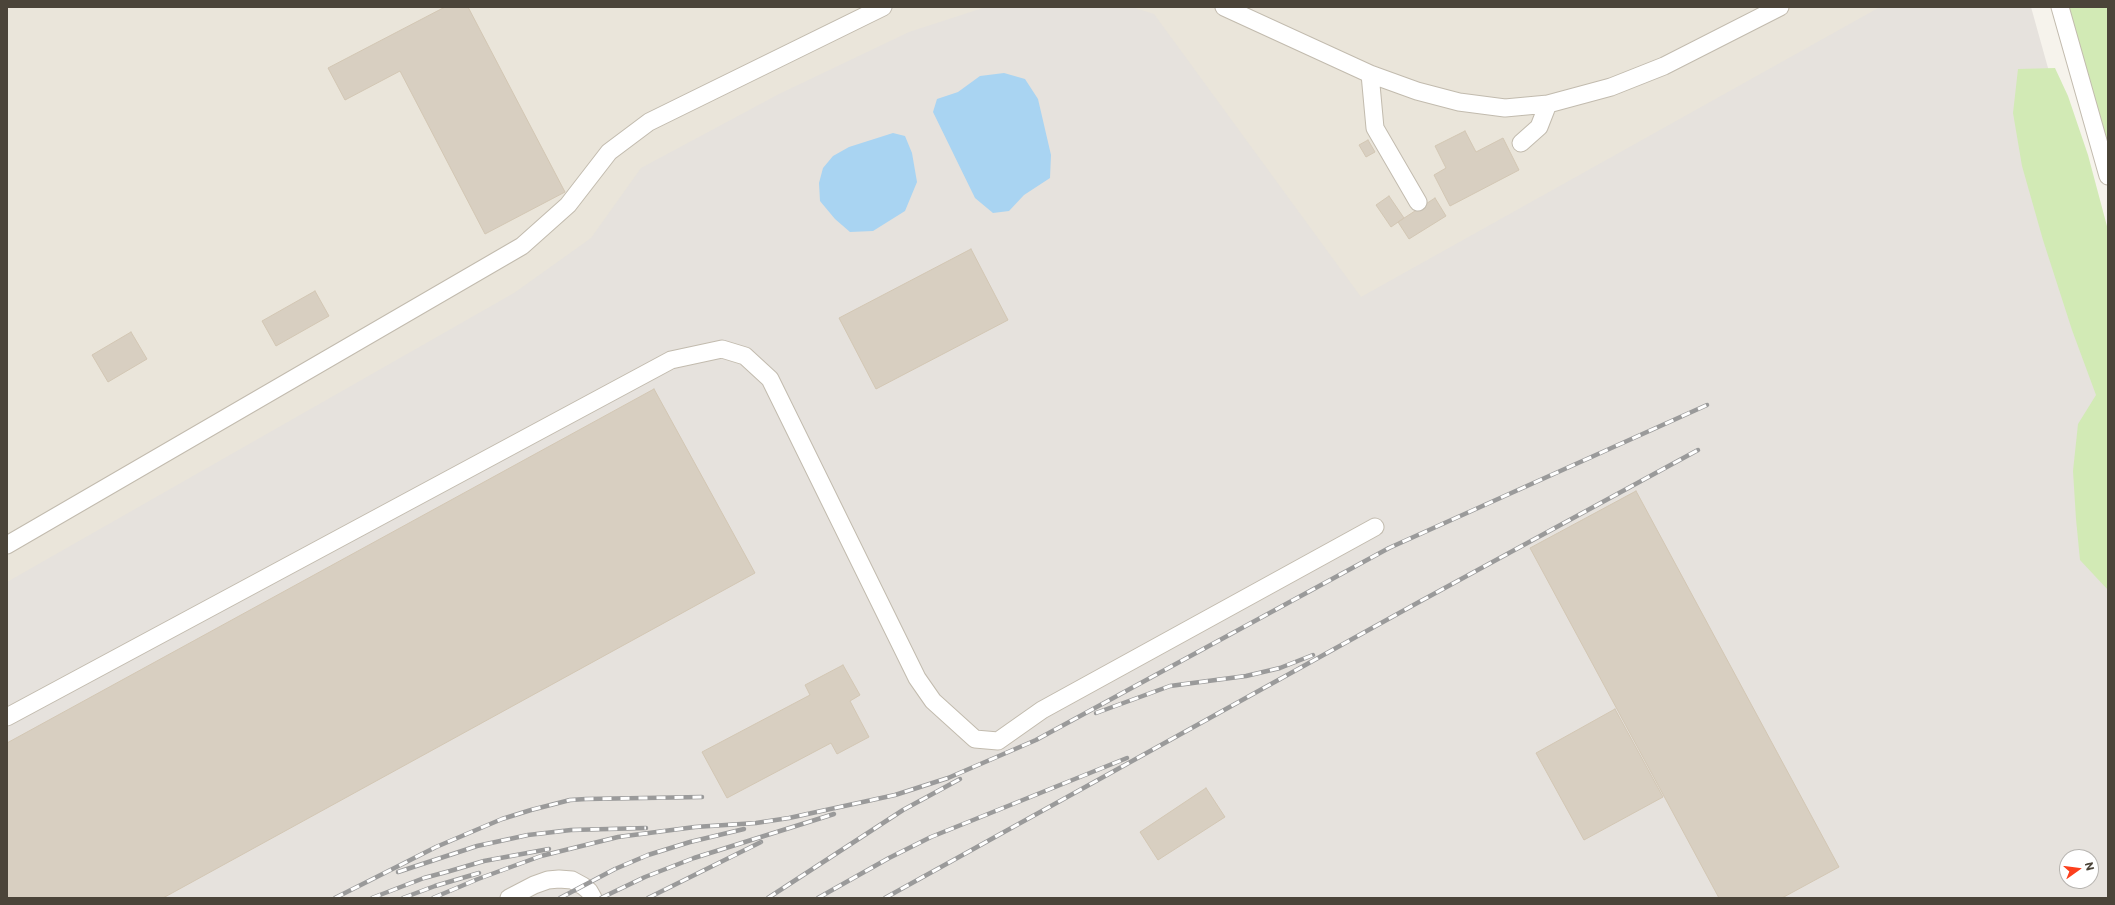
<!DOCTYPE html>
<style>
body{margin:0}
#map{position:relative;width:2115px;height:905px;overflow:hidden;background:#f6f3ec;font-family:Commissioner,sans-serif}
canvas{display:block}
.frame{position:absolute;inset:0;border:8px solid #4b4439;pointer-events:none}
.north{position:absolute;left:2059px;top:849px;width:40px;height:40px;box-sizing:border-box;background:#fff;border:1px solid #b7b4b0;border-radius:50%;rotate:76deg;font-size:11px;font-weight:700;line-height:16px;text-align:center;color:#4b4439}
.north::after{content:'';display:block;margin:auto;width:14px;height:18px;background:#fc3f1d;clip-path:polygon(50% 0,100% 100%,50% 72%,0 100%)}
</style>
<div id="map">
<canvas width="2115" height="905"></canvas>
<div class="frame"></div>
<div class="north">N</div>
</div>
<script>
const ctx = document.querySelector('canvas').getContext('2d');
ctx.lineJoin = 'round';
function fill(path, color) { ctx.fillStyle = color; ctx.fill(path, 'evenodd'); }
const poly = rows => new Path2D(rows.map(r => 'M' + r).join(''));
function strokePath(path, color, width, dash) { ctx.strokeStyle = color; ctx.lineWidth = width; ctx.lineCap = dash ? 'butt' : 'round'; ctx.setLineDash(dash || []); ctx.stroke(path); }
fill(poly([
 [7,7,2027,7,2108,898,7,898],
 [2067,857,2091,857,2091,881,2067,881]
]), '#eae5da');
fill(poly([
 [986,7,1132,7,1154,14,1361,297,1880,7,2031,7,2108,283,2108,898,7,898,7,582,514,293,591,238,641,168,779,94,909,32],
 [2067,857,2091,857,2091,881,2067,881]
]), '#e6e2dd');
fill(poly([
 [2060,7,2108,7,2108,176],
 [2055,68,2068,96,2088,155,2108,230,2108,590,2080,560,2076,519,2073,471,2078,424,2096,395,2072,330,2043,240,2022,166,2013,113,2018,69]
]), '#d2eab5');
fill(poly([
 [1004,73,1025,79,1038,99,1051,155,1050,178,1024,195,1009,211,993,213,975,198,933,112,937,99,958,92,980,76],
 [893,133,905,136,912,153,917,182,905,211,873,231,850,232,835,219,820,201,819,183,823,168,833,156,849,147]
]), '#a9d4f2');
const building = poly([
 [445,7,468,7,565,192,485,234,400,71,345,100,328,68,445,7],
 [1465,131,1476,152,1503,138,1519,170,1450,206,1434,175,1446,168,1435,146,1465,131],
 [1368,140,1375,152,1366,157,1359,145,1368,140],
 [1389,196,1404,218,1391,227,1376,205,1389,196],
 [1435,198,1446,216,1409,239,1398,222,1435,198],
 [971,249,1008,320,876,389,839,318,971,249],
 [315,291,329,316,276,346,262,321,315,291],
 [131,332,147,359,108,382,92,355,131,332],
 [654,389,755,573,163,898,7,898,7,743,654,389],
 [1636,491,1839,867,1782,898,1719,898,1530,548,1636,491],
 [843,665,860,695,850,701,869,737,837,754,831,743,727,798,702,752,810,695,805,685,843,665],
 [1615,709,1663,797,1584,840,1536,753,1615,709],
 [1206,788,1225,817,1158,860,1140,832,1206,788]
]);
fill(building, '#d8cfc1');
strokePath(building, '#d3c7b4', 1);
const minor = poly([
 [1224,7,1370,74,1417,91,1459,102,1505,108,1548,104,1611,87,1664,66,1780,7],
 [2060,7,2108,176],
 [1370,74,1375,128,1418,202],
 [1521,143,1539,127,1548,104],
 [7,545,522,246,568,205,609,152,649,122,883,7],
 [7,717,671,360,722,349,745,356,770,379,917,678,933,701,975,739,998,741,1042,710,1375,527],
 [509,898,534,885,548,880,559,879,572,880,583,886,589,891,593,898]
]);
strokePath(minor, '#c2bbae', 19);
strokePath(minor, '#fff', 17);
const rail = poly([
 [1096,713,1170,686,1246,676,1280,668,1313,655],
 [398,872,477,846,528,835,571,830,646,828],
 [335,898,436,847,502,819,531,810,570,800,586,799,702,797],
 [372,898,424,878,450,871,484,861,549,849],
 [403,898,435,886,479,873],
 [433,898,478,879,541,856,618,837,695,827,756,823,789,818,895,795,948,778,1036,740,1389,548,1707,405],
 [560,898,615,869,648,855,690,842,744,829],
 [601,898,645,877,694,858,834,814],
 [648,898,761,842],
 [768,898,903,810,960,779],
 [818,898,889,858,931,837,1127,758],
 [885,898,1419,602,1698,450]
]);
strokePath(rail, '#9a9a9a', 4.5);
strokePath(rail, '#fff', 3, [9]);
</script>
